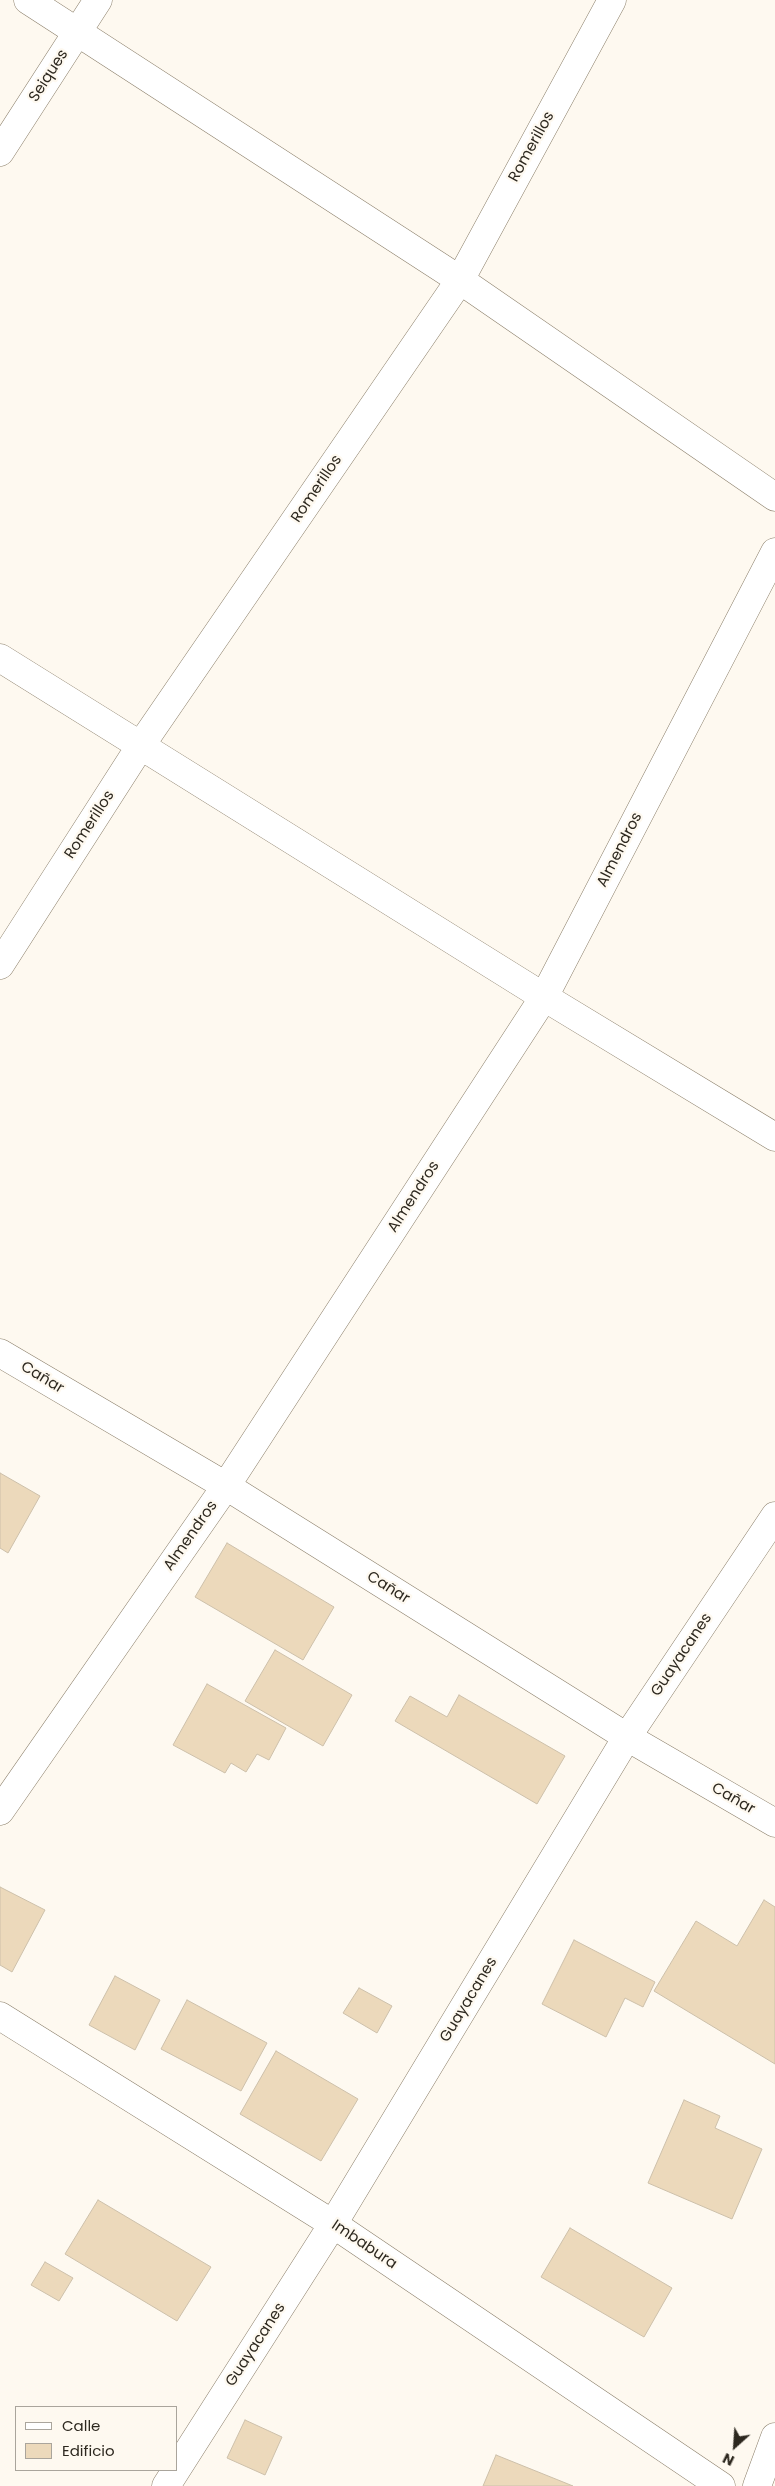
<!DOCTYPE html>
<meta charset="utf-8">
<style>
body{margin:0}
#map{position:relative;width:775px;height:2486px;overflow:hidden;background:#fef9f0;font-family:Poppins,sans-serif}
canvas{display:block}
.legend{position:absolute;left:15px;top:2406px;width:162px;height:65px;box-sizing:border-box;background:#fef9f0;border:1px solid #aaa59c;margin:0;padding:6px 9px;list-style:none;font-size:15px;color:#2d281f}
.legend li{display:flex;align-items:center;gap:10px;height:25px}
.legend b{width:25px;border:1px solid #aaa59c}
.north{position:absolute;left:710px;top:2421px;width:50px;height:50px;-webkit-text-stroke:4px #fef9f0;paint-order:stroke;rotate:206deg;font-size:14px;font-weight:700;line-height:20px;text-align:center;color:#2d281f}
.north::after{content:'';display:block;margin:auto;width:18px;height:22px;background:#2d281f;clip-path:polygon(50% 0,100% 100%,50% 72%,0 100%)}
</style>
<div id="map">
<canvas width="775" height="2486"></canvas>
<ul class="legend">
<li><b style="height:6px;background:#fff"></b>Calle</li>
<li><b style="height:14px;background:#ecd9bb"></b>Edificio</li>
</ul>
<div class="north">N</div>
</div>
<script>
const ctx = document.querySelector('canvas').getContext('2d');
ctx.lineJoin = 'round';
function fill(path, color) { ctx.fillStyle = color; ctx.fill(path, 'evenodd'); }
const poly = rows => new Path2D(rows.map(r => 'M' + r).join(''));
function strokePath(path, color, width, dash) { ctx.strokeStyle = color; ctx.lineWidth = width; ctx.lineCap = dash ? 'butt' : 'round'; ctx.setLineDash(dash || []); ctx.stroke(path); }
function write(font, color, halo, rows, align = 'center') {
  ctx.font = font + ' Poppins,sans-serif'; ctx.lineWidth = 4.5; ctx.setLineDash([]); ctx.textBaseline = 'middle'; ctx.strokeStyle = halo; ctx.fillStyle = color; for (const [text, x, y, turn = 0] of rows) {
    ctx.save(); ctx.translate(x, y); ctx.rotate((+turn || 0) * Math.PI / 180); ctx.textAlign = isNaN(turn) ? turn : align; if (halo) ctx.strokeText(text, 0, 0); ctx.fillText(text, 0, 0); ctx.restore();
  }
}
const building = poly([
 [0,1473,40,1496,8,1553,0,1548,0,1473],
 [227,1543,334,1607,303,1660,195,1597,227,1543],
 [275,1650,352,1695,323,1746,245,1701,275,1650],
 [207,1684,286,1728,269,1760,257,1754,246,1772,231,1763,225,1773,173,1745,207,1684],
 [459,1695,565,1756,537,1804,395,1721,410,1696,447,1717,459,1695],
 [0,1887,45,1910,12,1972,0,1965,0,1887],
 [764,1900,775,1907,775,2064,654,1991,696,1921,737,1946,764,1900],
 [574,1940,655,1982,643,2007,625,1998,606,2037,542,2004,574,1940],
 [115,1976,160,2000,135,2050,89,2025,115,1976],
 [359,1988,392,2006,377,2033,343,2013,359,1988],
 [187,2000,267,2043,241,2091,161,2049,187,2000],
 [276,2051,358,2099,321,2161,240,2114,276,2051],
 [684,2100,720,2116,715,2128,762,2149,732,2219,648,2183,684,2100],
 [98,2200,211,2267,177,2321,65,2254,98,2200],
 [570,2228,672,2288,644,2337,541,2277,570,2228],
 [45,2262,73,2278,59,2301,31,2285,45,2262],
 [245,2420,282,2437,265,2475,227,2458,245,2420],
 [496,2455,573,2486,483,2486,496,2455]
]);
fill(building, '#ecd9bb');
strokePath(building, '#cdc0aa', 1);
const minor = poly([
 [28,0,460,280,775,497],
 [0,152,98,0],
 [0,658,544,997,775,1137],
 [0,965,141,745,460,280,612,0],
 [0,1353,226,1486,627,1737,775,1823],
 [0,1811,226,1486,544,997,775,552],
 [0,2016,333,2224,721,2486],
 [166,2486,333,2224,627,1737,775,1516]
]);
const major = poly([
 [757,2486,775,2437]
]);
strokePath(minor, '#8a7e69', 29);
strokePath(major, '#8a7e69', 29);
strokePath(minor, '#fff', 28);
strokePath(major, '#fff', 28);
write('15px', '#2d281f', '#fef9f0', [
 ["Seiques",49,76,-57],
 ["Romerillos",532,147,-61],
 ["Romerillos",317,489,-56],
 ["Romerillos",90,825,-57],
 ["Almendros",620,850,-63],
 ["Almendros",414,1197,-57],
 ["Cañar",42,1378,31],
 ["Almendros",191,1536,-55],
 ["Cañar",388,1588,32],
 ["Guayacanes",682,1655,-56],
 ["Cañar",733,1799,30],
 ["Guayacanes",469,2000,-59],
 ["Imbabura",364,2245,34],
 ["Guayacanes",256,2345,-57]
]);
</script>
